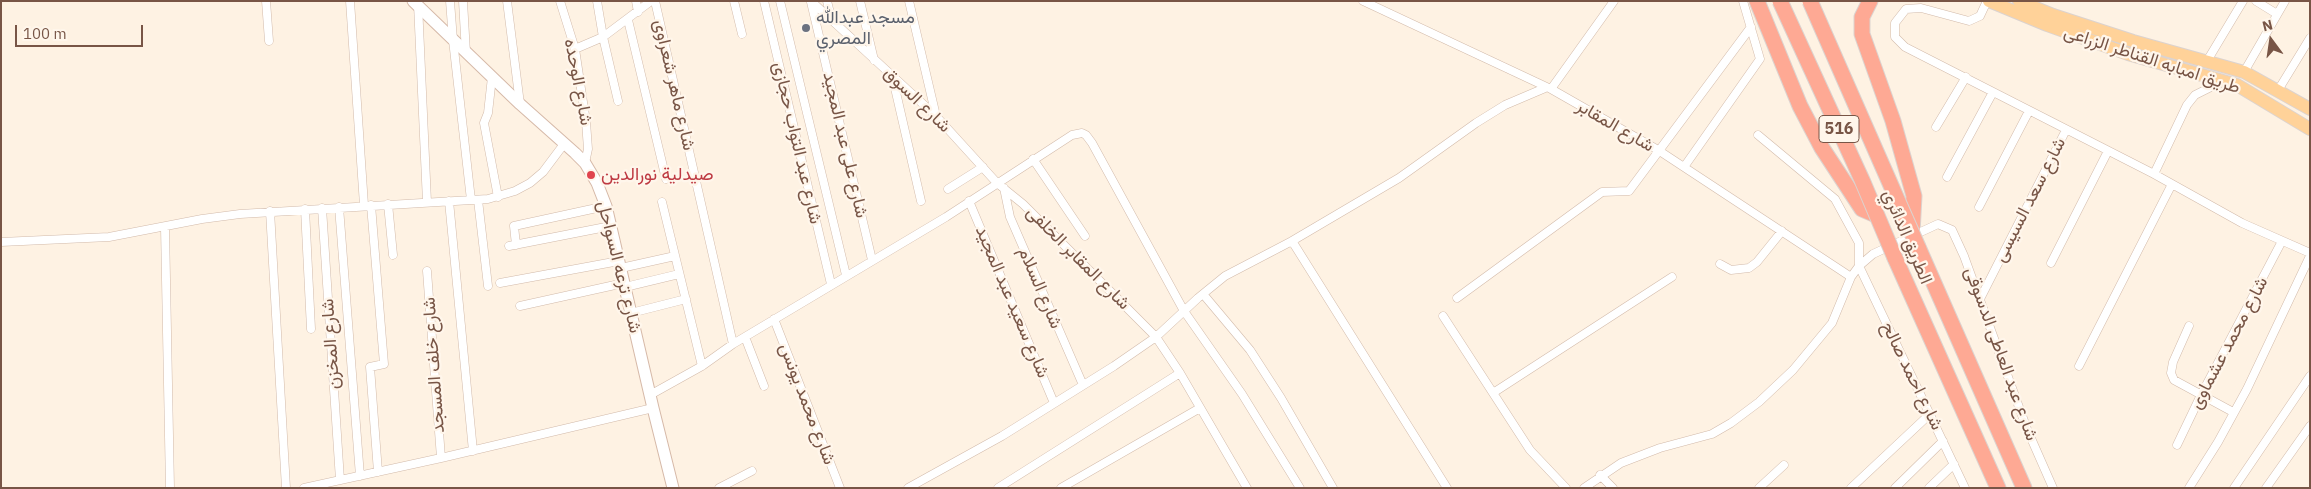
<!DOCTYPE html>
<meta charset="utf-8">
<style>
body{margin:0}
#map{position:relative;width:2311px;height:489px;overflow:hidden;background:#fef2e3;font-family:"IBM Plex Sans",sans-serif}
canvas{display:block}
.frame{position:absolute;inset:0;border:2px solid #785546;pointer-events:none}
.north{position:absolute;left:2246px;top:15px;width:50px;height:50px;-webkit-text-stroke:4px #fff6eb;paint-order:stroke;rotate:346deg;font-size:14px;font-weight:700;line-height:20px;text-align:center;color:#785546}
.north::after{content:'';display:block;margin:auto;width:18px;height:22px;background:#785546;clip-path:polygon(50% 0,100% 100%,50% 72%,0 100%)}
.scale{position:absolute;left:15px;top:25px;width:128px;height:22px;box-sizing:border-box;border:2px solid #785546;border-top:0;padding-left:6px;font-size:15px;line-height:18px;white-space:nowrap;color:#785546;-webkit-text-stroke:4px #fff6eb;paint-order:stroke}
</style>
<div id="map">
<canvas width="2311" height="489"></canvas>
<div class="frame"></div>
<div class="north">N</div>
<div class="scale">100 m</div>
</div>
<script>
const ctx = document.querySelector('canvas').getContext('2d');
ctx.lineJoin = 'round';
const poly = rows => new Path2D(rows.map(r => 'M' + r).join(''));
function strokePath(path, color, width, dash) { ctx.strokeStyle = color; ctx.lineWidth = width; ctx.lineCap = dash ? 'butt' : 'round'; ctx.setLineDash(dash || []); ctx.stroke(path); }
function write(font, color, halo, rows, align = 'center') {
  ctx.font = font + ' "IBM Plex Sans",Vazirmatn,sans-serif'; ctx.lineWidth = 4.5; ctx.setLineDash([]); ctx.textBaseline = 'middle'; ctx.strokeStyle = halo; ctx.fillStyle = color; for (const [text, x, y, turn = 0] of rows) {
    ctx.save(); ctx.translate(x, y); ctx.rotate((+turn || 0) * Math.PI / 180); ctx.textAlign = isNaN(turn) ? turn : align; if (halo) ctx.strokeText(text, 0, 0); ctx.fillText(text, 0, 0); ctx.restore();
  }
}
const street = poly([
 [266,1,269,41],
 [350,1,364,205],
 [450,1,453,40,471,200],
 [463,1,466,53],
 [507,1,520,104],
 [560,1,575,49,586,122,588,149,585,163],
 [597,1,603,37,618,101],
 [636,1,638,12],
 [655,1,733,344],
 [734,1,742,34],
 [764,1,831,284],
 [780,1,846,275],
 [811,1,936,116,997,183,1023,204,1156,337,1180,373,1247,488],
 [827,1,832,21],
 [860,1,874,60],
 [909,1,936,116],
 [1363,1,1551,89,1658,150,1851,277],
 [1987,1,1980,16,1969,21,1921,8,1906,9,1895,23,1895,37,1905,47,2154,174,2242,223,2310,253],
 [2256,1,2277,14],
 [811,2,872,260],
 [418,4,427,202],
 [628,20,666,179],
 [575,49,603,37,651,1],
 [2207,61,2243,1],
 [2244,72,2285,1],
 [892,75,921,201],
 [492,77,488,113,484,123,498,197],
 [1551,89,1614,1],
 [2277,92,2310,38],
 [1936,127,1966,77],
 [1033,159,1085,236],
 [1684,167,1760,59,1743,1],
 [2154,174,2187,105,2195,95,2223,81],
 [1947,177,1993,92],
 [1004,188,1010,217,1083,385],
 [948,189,983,167],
 [478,200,488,286],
 [449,201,473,451],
 [969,201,1054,403],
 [662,202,702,366],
 [388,204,393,255],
 [371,205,384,364,370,367,378,472],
 [339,207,360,476],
 [1979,207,2029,111],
 [322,208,340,480],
 [305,209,311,329],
 [270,211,286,488],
 [165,227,170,488],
 [1292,241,1447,488],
 [1,242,109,237,202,219,240,214,488,199,515,191,530,183,543,172,564,144],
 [516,245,514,226,606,206],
 [509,246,611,226],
 [2051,263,2108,151],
 [1720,264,1731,270,1749,268,1757,262,1782,231],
 [621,268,675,256],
 [427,271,441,458],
 [500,283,619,261],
 [625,287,679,274],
 [1203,294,1250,350,1281,398,1333,488],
 [1981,297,2066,130],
 [1457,298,1602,192,1629,191,1751,27],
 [520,306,624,283],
 [631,313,686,299],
 [1443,316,1530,450,1566,488],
 [774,319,840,488],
 [2189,326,2173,362,2171,373,2174,380,2233,412],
 [745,337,764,386],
 [2079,366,2172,184],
 [1493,393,1672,277],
 [650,395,702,366,733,344,946,217,1072,135,1082,133,1086,135,1092,143,1184,311,1242,394,1300,488],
 [2177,445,2201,395,2282,241],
 [1600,475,1613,488],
 [304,488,441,458,653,408],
 [719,488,752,471],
 [908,488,1002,436,1114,366,1156,337,1198,298,1225,276,1292,241,1399,178,1476,123,1505,105,1545,88],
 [998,488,1180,373],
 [1061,488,1200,408],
 [1584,488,1621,463,1660,448,1712,434,1731,423,1759,402,1793,370,1832,323,1851,277,1859,266,1859,243,1835,199,1758,135],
 [1759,488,1784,465],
 [1851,488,1930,414],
 [1895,488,1943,441],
 [1929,488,1954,464],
 [1965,488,1859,266,1873,254,1938,224,1952,230,1964,256,2027,429,2053,488],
 [2189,488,2218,442,2247,389,2310,256],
 [2234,488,2310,376],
 [2266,488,2310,426]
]);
const secondary = poly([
 [413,1,520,104,575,153,585,163,597,183,606,206,653,408,673,488]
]);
const primary = poly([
 [1989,1,2047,25,2128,54,2237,85,2310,129],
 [2019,1,2053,15,2133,41,2244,72,2310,109]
]);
const highway = poly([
 [1757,1,1800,106,1822,148,1862,209,1876,215],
 [1870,1,1862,17,1862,34,1893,121,1914,196,1912,233],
 [1918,247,2024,488],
 [1895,258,1998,488]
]);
strokePath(street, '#d2baaa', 9);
strokePath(secondary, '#d6b9a8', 13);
strokePath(primary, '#dcd3cf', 14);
strokePath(highway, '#dcd3cf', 17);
strokePath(street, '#fff', 8);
strokePath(secondary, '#fff', 11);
strokePath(primary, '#ffd299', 12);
strokePath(highway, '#fea994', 15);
const highwayBridge = poly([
 [1780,1,1862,180,1895,258],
 [1810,1,1918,247]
]);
strokePath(highwayBridge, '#dcd3cf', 17, []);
strokePath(highwayBridge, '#fea994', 15);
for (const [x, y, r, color] of [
 [806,28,5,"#6b7280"],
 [591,175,5,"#e0444e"]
]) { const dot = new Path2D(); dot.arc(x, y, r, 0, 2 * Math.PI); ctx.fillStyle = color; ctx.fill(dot); strokePath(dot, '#fff6eb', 2); }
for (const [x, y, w] of [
 [1839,129,40]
]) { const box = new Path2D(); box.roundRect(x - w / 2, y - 13.5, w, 27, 4); ctx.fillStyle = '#fff6eb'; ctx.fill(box); strokePath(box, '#785546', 1); }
write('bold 16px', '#785546', null, [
 ["516",1839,129]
]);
write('18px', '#5b616d', '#fff6eb', [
 ["مسجد عبدالله",816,18],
 ["المصري",816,39]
], 'left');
write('18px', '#785546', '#fff6eb', [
 ["طريق امبابه القناطر الزراعى",2152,60,18],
 ["شارع الوحده",578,82,79],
 ["شارع ماهر شعراوى",674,85,77],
 ["شارع السوق",917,100,44],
 ["شارع المقابر",1615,126,30],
 ["شارع عبد التواب حجازى",797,143,77],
 ["شارع على عبد المجيد",845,145,77],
 ["شارع سعد السيسى",2030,200,-63],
 ["الطريق الدائري",1907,237,67],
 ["شارع المقابر الخلفى",1078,258,45],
 ["شارع ترعه السواحل",619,267,76],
 ["شارع السلام",1040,288,67],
 ["شارع سعيد عبد المجيد",1012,302,67],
 ["شارع محمد عشماوى",2229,343,-62],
 ["شارع المخزن",331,344,-94],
 ["شارع عبد العاطى الدسوقى",2001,354,70],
 ["شارع خلف المسجد",434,365,-94],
 ["شارع احمد صالح",1912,376,64],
 ["شارع محمد يونس",807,404,69]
]);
write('18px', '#be3a42', '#fff6eb', [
 ["صيدلية نورالدين",601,175]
], 'left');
</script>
